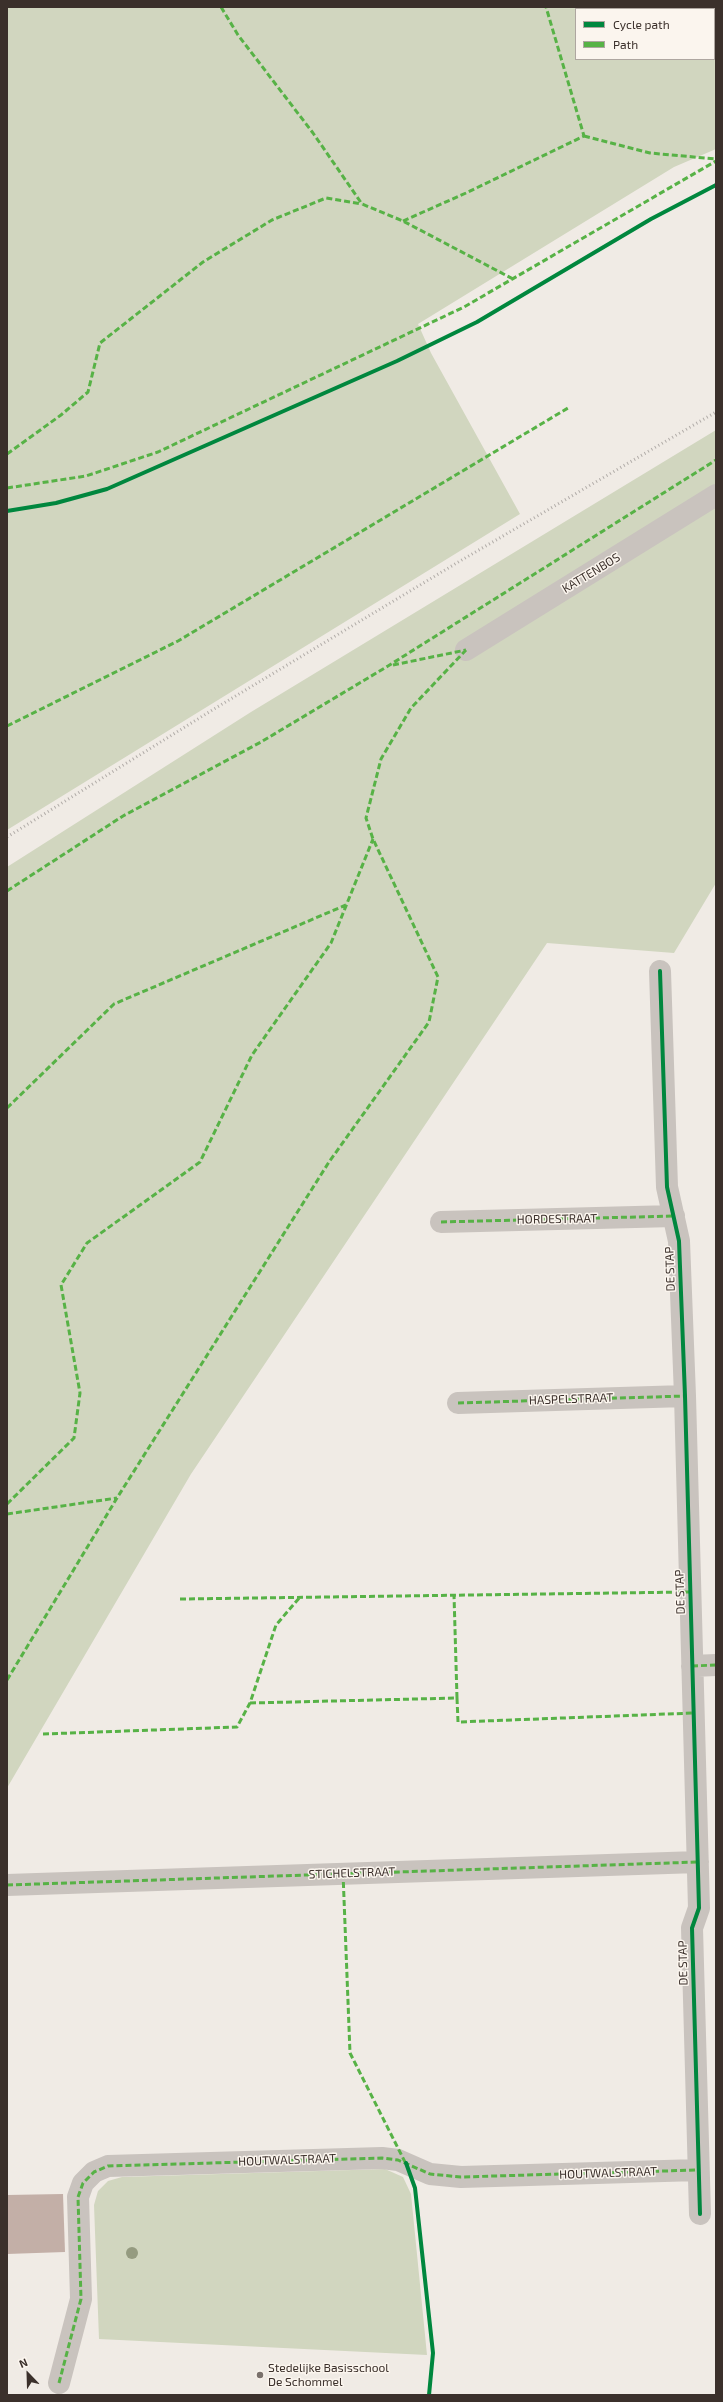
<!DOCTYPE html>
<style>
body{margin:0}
#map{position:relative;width:723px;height:2402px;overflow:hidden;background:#f0ebe5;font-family:"Exo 2",sans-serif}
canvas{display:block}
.frame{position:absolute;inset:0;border:8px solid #3b302b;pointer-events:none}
.legend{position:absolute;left:575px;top:8px;width:140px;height:52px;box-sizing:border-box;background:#fbf5ee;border:1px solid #aea6a0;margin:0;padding:5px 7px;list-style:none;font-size:12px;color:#3b302b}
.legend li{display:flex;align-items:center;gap:8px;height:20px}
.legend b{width:20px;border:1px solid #aea6a0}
.north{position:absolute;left:8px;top:2354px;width:40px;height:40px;-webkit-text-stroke:3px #fbf5ee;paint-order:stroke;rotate:337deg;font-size:11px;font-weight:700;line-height:16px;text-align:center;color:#3b302b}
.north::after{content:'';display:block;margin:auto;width:14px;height:18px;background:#3b302b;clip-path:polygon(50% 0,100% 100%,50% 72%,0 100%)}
</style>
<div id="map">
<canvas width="723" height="2402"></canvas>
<div class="frame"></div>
<ul class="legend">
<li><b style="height:5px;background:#00873e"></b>Cycle path</li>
<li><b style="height:5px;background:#57b246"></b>Path</li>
</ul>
<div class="north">N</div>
</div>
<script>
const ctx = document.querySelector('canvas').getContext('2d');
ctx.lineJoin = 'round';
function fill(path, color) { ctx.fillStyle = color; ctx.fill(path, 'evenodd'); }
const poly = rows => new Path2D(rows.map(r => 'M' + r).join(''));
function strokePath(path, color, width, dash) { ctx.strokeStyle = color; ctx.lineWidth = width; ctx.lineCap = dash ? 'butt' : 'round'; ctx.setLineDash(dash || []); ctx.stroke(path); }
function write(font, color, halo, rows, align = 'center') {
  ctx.font = font + ' "Exo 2",sans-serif'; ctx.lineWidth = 3; ctx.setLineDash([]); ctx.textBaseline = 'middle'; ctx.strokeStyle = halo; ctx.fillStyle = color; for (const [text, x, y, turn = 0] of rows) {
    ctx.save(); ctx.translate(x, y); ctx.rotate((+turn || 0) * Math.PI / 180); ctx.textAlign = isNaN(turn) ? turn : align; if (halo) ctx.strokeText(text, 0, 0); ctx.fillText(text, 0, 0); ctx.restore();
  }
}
fill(poly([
 [7,7,716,7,716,149,674,167,418,324,431,353,520,514,7,830],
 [576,9,714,9,714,59,576,59],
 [716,430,716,883,674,953,547,943,191,1474,7,1788,7,867,251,712],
 [385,2169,403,2177,411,2194,427,2355,99,2339,94,2205,98,2191,108,2181,122,2177]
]), '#d1d6bf');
fill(poly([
 [63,2194,65,2252,7,2254,7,2195]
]), '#c3afa7');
strokePath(poly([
 [466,650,716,495],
 [660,971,667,1187,679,1241,685,1396,699,1908,692,1928,700,2214],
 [441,1222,674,1216],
 [458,1403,685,1396],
 [692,1666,716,1665],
 [7,1885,698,1862],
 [59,2383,81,2299,78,2197,83,2183,94,2172,108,2166,382,2158,398,2160,430,2174,461,2177,698,2170]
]), '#c9c3be', 22);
strokePath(poly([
 [7,837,214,709,460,561,716,412]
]), '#b1aca8', 3, [1, 3]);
strokePath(poly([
 [221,7,238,35,313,133,362,204,403,221,513,279],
 [584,136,650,153,716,159],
 [403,221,466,193,584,136,546,7],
 [7,454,61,415,88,392,100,343,203,262,272,220,326,198,362,204],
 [7,488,86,476,158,452,464,307,716,161],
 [393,665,466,650],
 [7,726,178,641,568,408],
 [7,891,123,816,261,742,388,666,716,460],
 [7,1108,114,1004,346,905],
 [441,1222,674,1216],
 [458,1403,685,1396],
 [7,1504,74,1438,80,1393,61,1285,87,1243,200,1162,252,1055,331,943,373,839],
 [7,1514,117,1498],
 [180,1599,690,1592],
 [692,1666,716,1665],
 [7,1680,117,1498,329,1162,429,1022,438,977,373,839,366,818,381,759,411,708,466,650],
 [457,1698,458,1722,694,1713],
 [250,1703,457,1698,454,1595],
 [43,1734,237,1727,250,1703,276,1625,300,1597],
 [343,1873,350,2053,406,2164],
 [7,1885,698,1862],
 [59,2383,81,2299,78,2197,83,2183,94,2172,108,2166,382,2158,398,2160,430,2174,461,2177,698,2170]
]), '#57b246', 3, [6, 3]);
strokePath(poly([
 [7,511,56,503,107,489,397,361,477,322,651,219,716,185],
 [660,971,667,1187,679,1241,685,1396,699,1908,692,1928,700,2214],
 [406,2163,415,2188,433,2353,429,2395]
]), '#00873e', 4);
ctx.fillStyle = '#959b80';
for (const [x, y] of [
 [132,2253]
]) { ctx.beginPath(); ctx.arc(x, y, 6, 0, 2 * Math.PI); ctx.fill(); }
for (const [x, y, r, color] of [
 [260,2375,4,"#7a716c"]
]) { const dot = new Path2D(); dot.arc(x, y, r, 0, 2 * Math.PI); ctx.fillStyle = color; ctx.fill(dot); strokePath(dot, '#fbf5ee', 1.5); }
write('12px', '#3b302b', '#fbf5ee', [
 ["KATTENBOS",591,573,-31],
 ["HORDESTRAAT",557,1219,-1],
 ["DE STAP",670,1269,-92],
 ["HASPELSTRAAT",571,1399,-2],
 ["DE STAP",680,1592,-92],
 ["STICHELSTRAAT",352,1873,-2],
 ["DE STAP",683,1963,-91],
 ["HOUTWALSTRAAT",287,2160,-2],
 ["HOUTWALSTRAAT",608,2173,-2]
]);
write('12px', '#3b302b', '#fbf5ee', [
 ["Stedelijke Basisschool",268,2368],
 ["De Schommel",268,2382]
], 'left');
</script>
